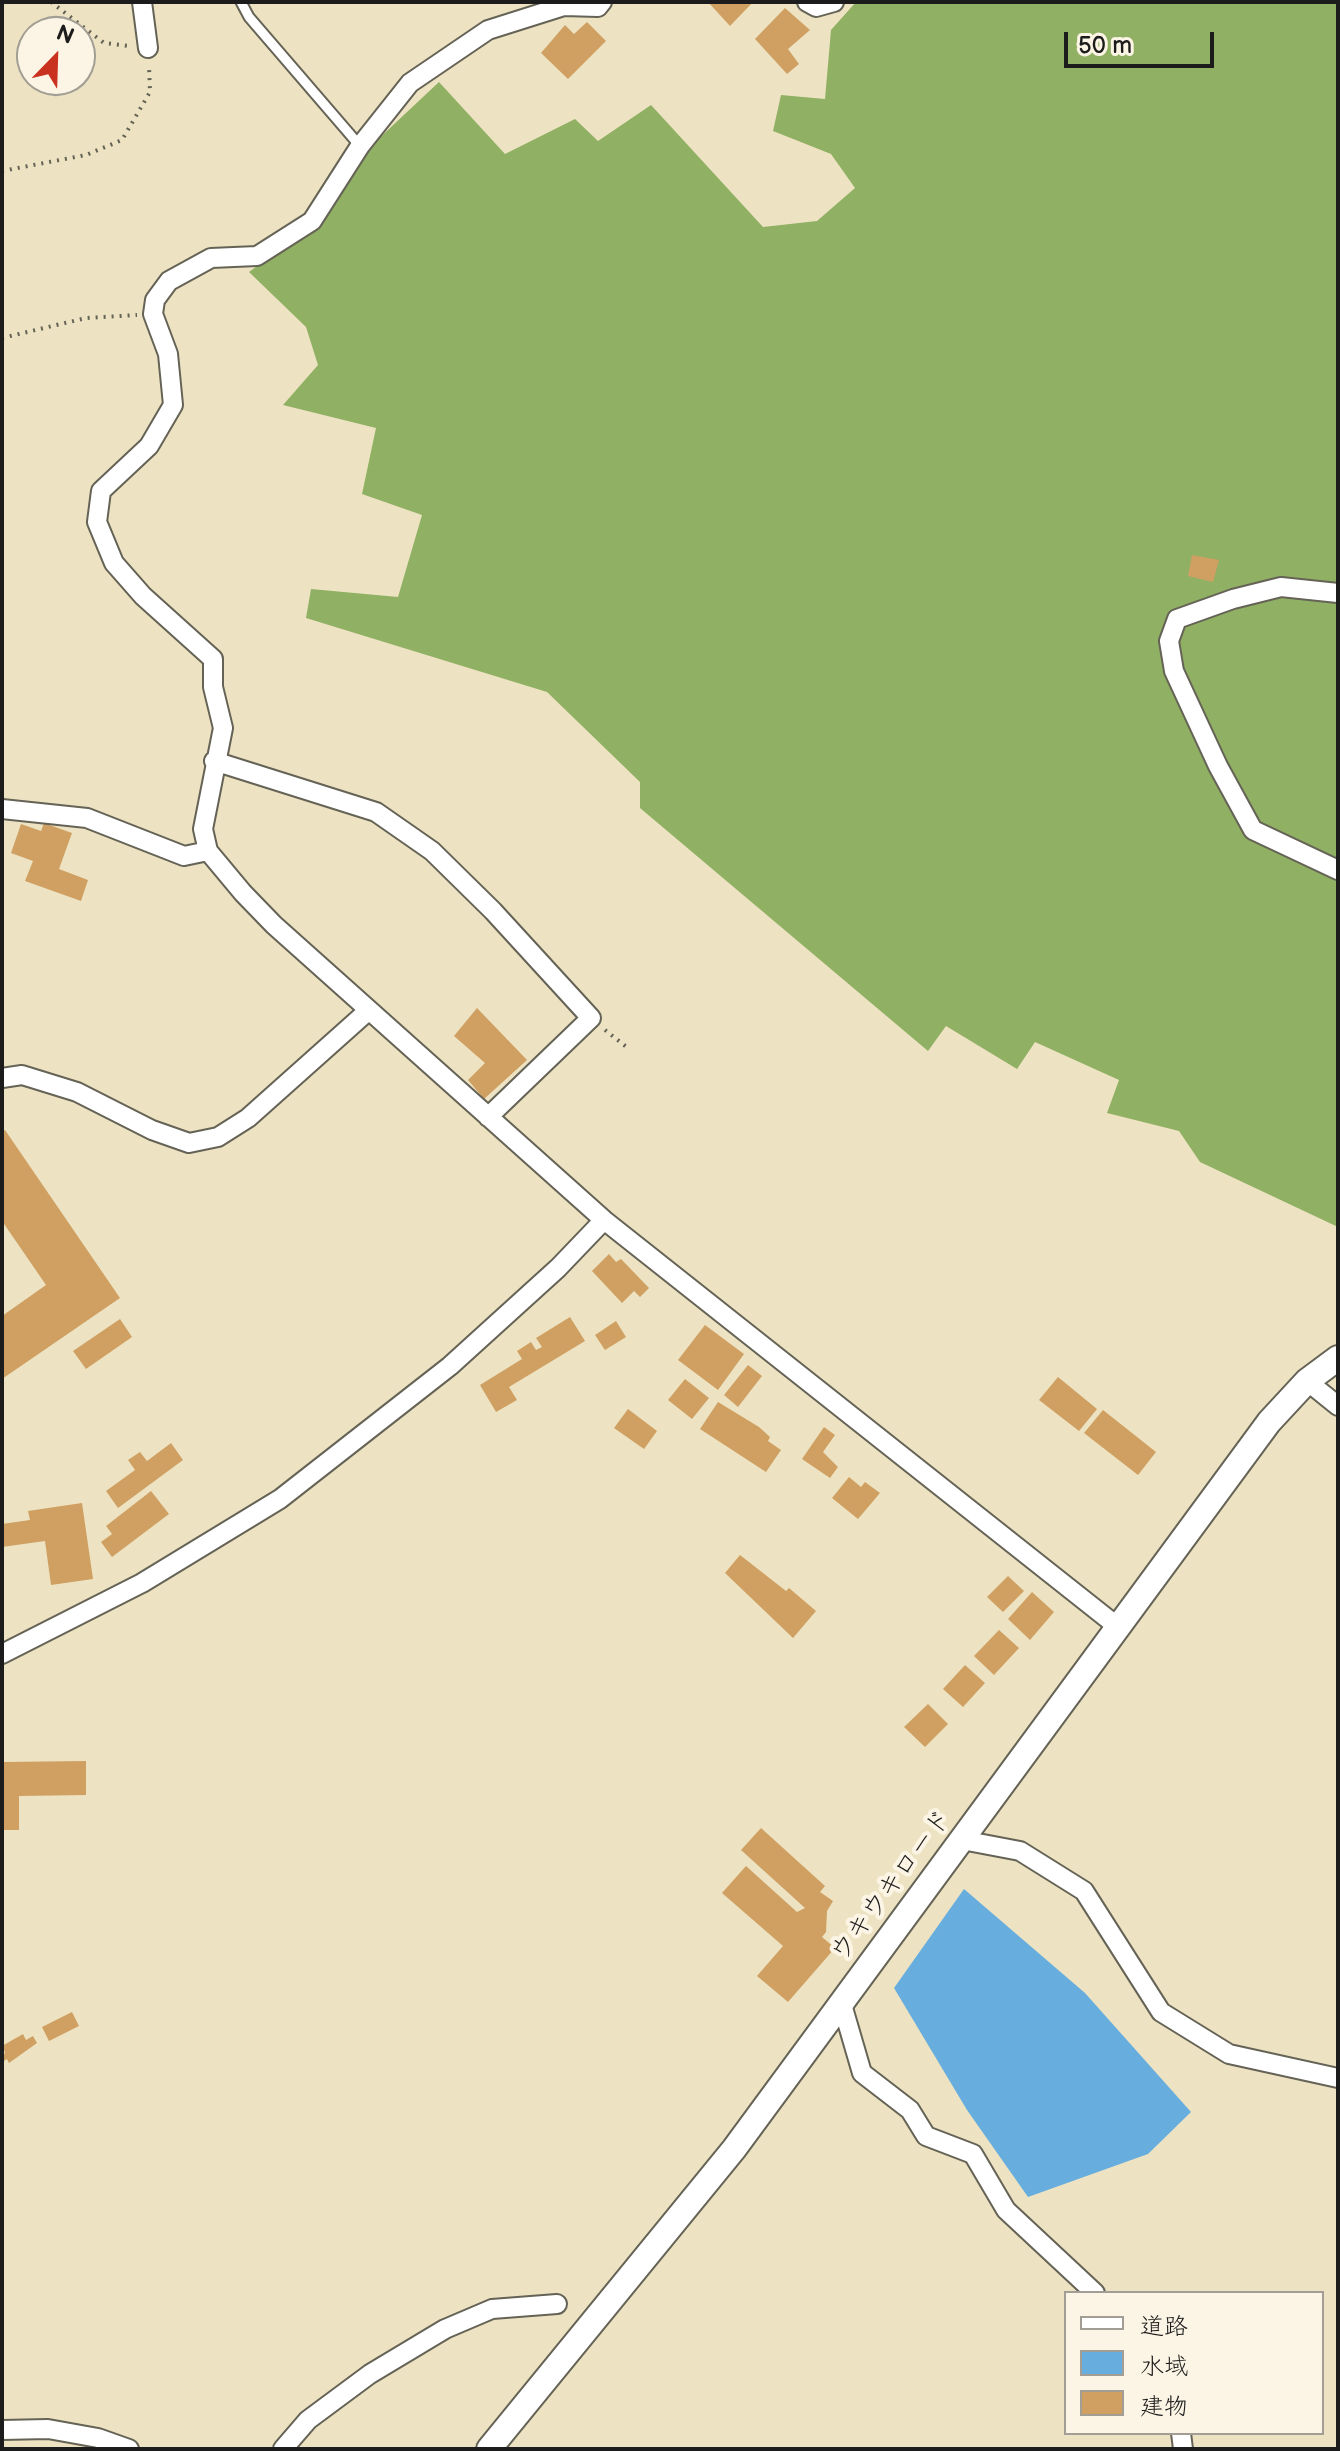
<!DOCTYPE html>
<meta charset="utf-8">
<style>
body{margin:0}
#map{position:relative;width:1340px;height:2451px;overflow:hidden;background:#ede3c2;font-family:"Balsamiq Sans","Klee One",sans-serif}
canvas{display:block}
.frame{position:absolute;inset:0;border:4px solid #1c1c1c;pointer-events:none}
.legend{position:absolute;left:1064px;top:2291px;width:260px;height:144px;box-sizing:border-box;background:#fcf5e5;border:2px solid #a29e95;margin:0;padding:10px 14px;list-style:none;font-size:24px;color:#1c1c1c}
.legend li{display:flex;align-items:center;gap:16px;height:40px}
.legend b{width:40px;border:2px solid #a29e95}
.north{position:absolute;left:16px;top:16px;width:80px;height:80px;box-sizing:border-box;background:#fcf5e5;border:2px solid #a29e95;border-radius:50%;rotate:23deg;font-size:22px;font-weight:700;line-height:32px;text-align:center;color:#1c1c1c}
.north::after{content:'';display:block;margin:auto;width:28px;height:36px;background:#c8321e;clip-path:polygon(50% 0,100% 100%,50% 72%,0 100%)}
.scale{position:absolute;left:1064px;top:32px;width:150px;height:36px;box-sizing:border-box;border:4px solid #1c1c1c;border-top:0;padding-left:10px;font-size:24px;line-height:28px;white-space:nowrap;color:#1c1c1c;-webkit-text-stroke:6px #fcf5e5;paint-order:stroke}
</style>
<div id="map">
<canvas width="1340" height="2451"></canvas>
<div class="frame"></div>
<ul class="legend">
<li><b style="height:10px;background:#fff"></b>道路</li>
<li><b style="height:22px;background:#67adde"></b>水域</li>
<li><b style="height:22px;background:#cfa062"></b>建物</li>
</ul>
<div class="north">N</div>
<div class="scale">50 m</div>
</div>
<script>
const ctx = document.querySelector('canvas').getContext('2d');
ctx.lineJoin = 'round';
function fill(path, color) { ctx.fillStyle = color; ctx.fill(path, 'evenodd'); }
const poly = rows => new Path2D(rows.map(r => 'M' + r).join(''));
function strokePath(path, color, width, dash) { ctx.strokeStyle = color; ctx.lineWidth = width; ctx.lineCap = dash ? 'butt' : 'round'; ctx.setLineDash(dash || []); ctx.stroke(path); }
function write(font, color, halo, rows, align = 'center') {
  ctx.font = font + ' "Balsamiq Sans","Klee One",sans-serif'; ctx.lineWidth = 8; ctx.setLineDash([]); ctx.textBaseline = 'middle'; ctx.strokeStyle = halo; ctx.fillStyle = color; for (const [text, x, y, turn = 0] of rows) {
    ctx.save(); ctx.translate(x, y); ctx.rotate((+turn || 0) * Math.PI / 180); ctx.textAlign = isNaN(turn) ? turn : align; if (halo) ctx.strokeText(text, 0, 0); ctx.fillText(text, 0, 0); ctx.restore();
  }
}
fill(poly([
 [856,2,1338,2,1338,1227,1200,1162,1179,1131,1107,1113,1119,1080,1035,1042,1017,1069,946,1026,928,1051,640,808,640,782,547,692,306,618,311,589,398,597,422,515,362,494,376,428,283,405,318,365,306,327,249,272,330,212,374,143,439,82,505,154,575,119,598,141,651,105,763,227,817,221,855,188,831,154,773,131,781,95,825,99,831,30]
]), '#90b064');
fill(poly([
 [964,1889,1085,1993,1191,2112,1148,2154,1028,2197,967,2110,894,1988]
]), '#67adde');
fill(poly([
 [708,2,753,2,730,26],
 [785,8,810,30,788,49,799,64,787,74,755,39],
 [587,22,606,41,568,79,541,53,565,25,574,34],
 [1192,555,1219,560,1213,582,1188,576],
 [44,823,72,833,59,869,88,880,81,901,25,881,33,861,11,853,21,824,41,831],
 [477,1008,527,1060,484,1099,468,1080,485,1063,454,1036],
 [5,1130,120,1298,2,1379,2,1316,46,1285,2,1221,2,1132],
 [609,1254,616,1262,621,1259,649,1288,640,1297,634,1291,622,1303,592,1271],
 [570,1317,585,1341,509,1387,517,1400,496,1412,480,1385,522,1359,517,1351,531,1342,536,1350,542,1347,536,1338],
 [120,1319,132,1337,86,1369,73,1351],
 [616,1321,626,1337,605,1350,595,1335],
 [705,1325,744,1354,718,1390,678,1360],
 [748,1365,762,1376,738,1407,724,1395],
 [1058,1377,1097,1409,1079,1431,1039,1400],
 [685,1379,709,1398,692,1419,668,1400],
 [718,1402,759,1427,770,1437,768,1441,781,1450,766,1472,700,1429],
 [628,1409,657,1431,644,1449,614,1428],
 [1103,1410,1156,1452,1138,1475,1084,1433],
 [824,1427,835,1435,823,1452,838,1467,830,1478,802,1459],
 [171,1443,183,1460,118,1508,106,1491,135,1470,128,1460,140,1452,147,1461],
 [849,1477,861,1487,865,1482,880,1493,858,1519,832,1498],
 [151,1491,169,1514,112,1557,101,1542,112,1534,106,1526],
 [82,1503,93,1579,51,1585,45,1541,2,1547,2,1524,30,1520,28,1511],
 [740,1555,786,1591,789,1588,816,1611,793,1638,725,1573],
 [1008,1576,1024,1591,1003,1612,987,1597],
 [1032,1592,1054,1612,1030,1640,1008,1619],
 [999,1630,1019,1648,994,1675,974,1656],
 [965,1665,985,1683,963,1707,943,1689],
 [928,1704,948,1724,925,1747,904,1727],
 [86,1761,86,1795,19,1796,19,1830,2,1830,2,1762],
 [761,1828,825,1886,820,1892,833,1901,827,1911,826,1932,822,1937,835,1948,788,2002,757,1976,783,1946,722,1893,746,1866,797,1912,805,1908,741,1850],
 [72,2012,79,2026,49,2041,42,2027],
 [23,2034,26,2040,33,2036,37,2043,9,2063,7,2059,2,2062,5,2052,2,2046]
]), '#cfa062');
const lane = poly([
 [241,2,249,17,360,146]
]);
const street = poly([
 [142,2,148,48],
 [602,2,598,7,564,6,488,30,410,83,360,146,312,221,257,256,211,258,169,281,155,300,153,314,168,354,173,405,149,446,101,491,97,522,114,563,143,596,213,659,213,687,223,728,203,829,208,851,243,893,274,925,604,1220,1118,1627],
 [807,2,816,7,834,2],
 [1338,593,1281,587,1233,599,1177,619,1169,641,1174,671,1218,766,1253,830,1338,870],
 [214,761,376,812,432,851,493,911,591,1018,488,1117],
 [2,809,87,818,184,856,208,851],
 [2,1078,22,1075,77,1092,152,1130,189,1143,218,1137,248,1118,369,1010],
 [1307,1381,1338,1406],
 [2,1654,142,1583,280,1499,450,1366,558,1268,604,1220],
 [962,1840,1020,1851,1084,1891,1161,2012,1229,2054,1338,2078],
 [841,2001,862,2073,910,2110,926,2136,973,2154,1006,2210,1095,2293],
 [2,2430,48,2429,98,2438,129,2449],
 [1181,2433,1183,2449],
 [283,2449,308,2420,370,2374,445,2329,492,2309,557,2304]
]);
const secondary = poly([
 [489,2449,734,2149,1269,1422,1307,1381,1338,1358]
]);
strokePath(lane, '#656256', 13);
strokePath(street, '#656256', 22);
strokePath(secondary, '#656256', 28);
strokePath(poly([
 [51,2,104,43,129,46],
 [2,171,86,155,122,140,150,92,149,66],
 [2,338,86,318,137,315],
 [605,1030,629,1049]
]), '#656256', 4, [2, 6]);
strokePath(lane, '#fff', 9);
strokePath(street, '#fff', 18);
strokePath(secondary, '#fff', 24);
write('26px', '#1c1c1c', '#fcf5e5', [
 ["ウキウキロード",892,1886,-53]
]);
</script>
